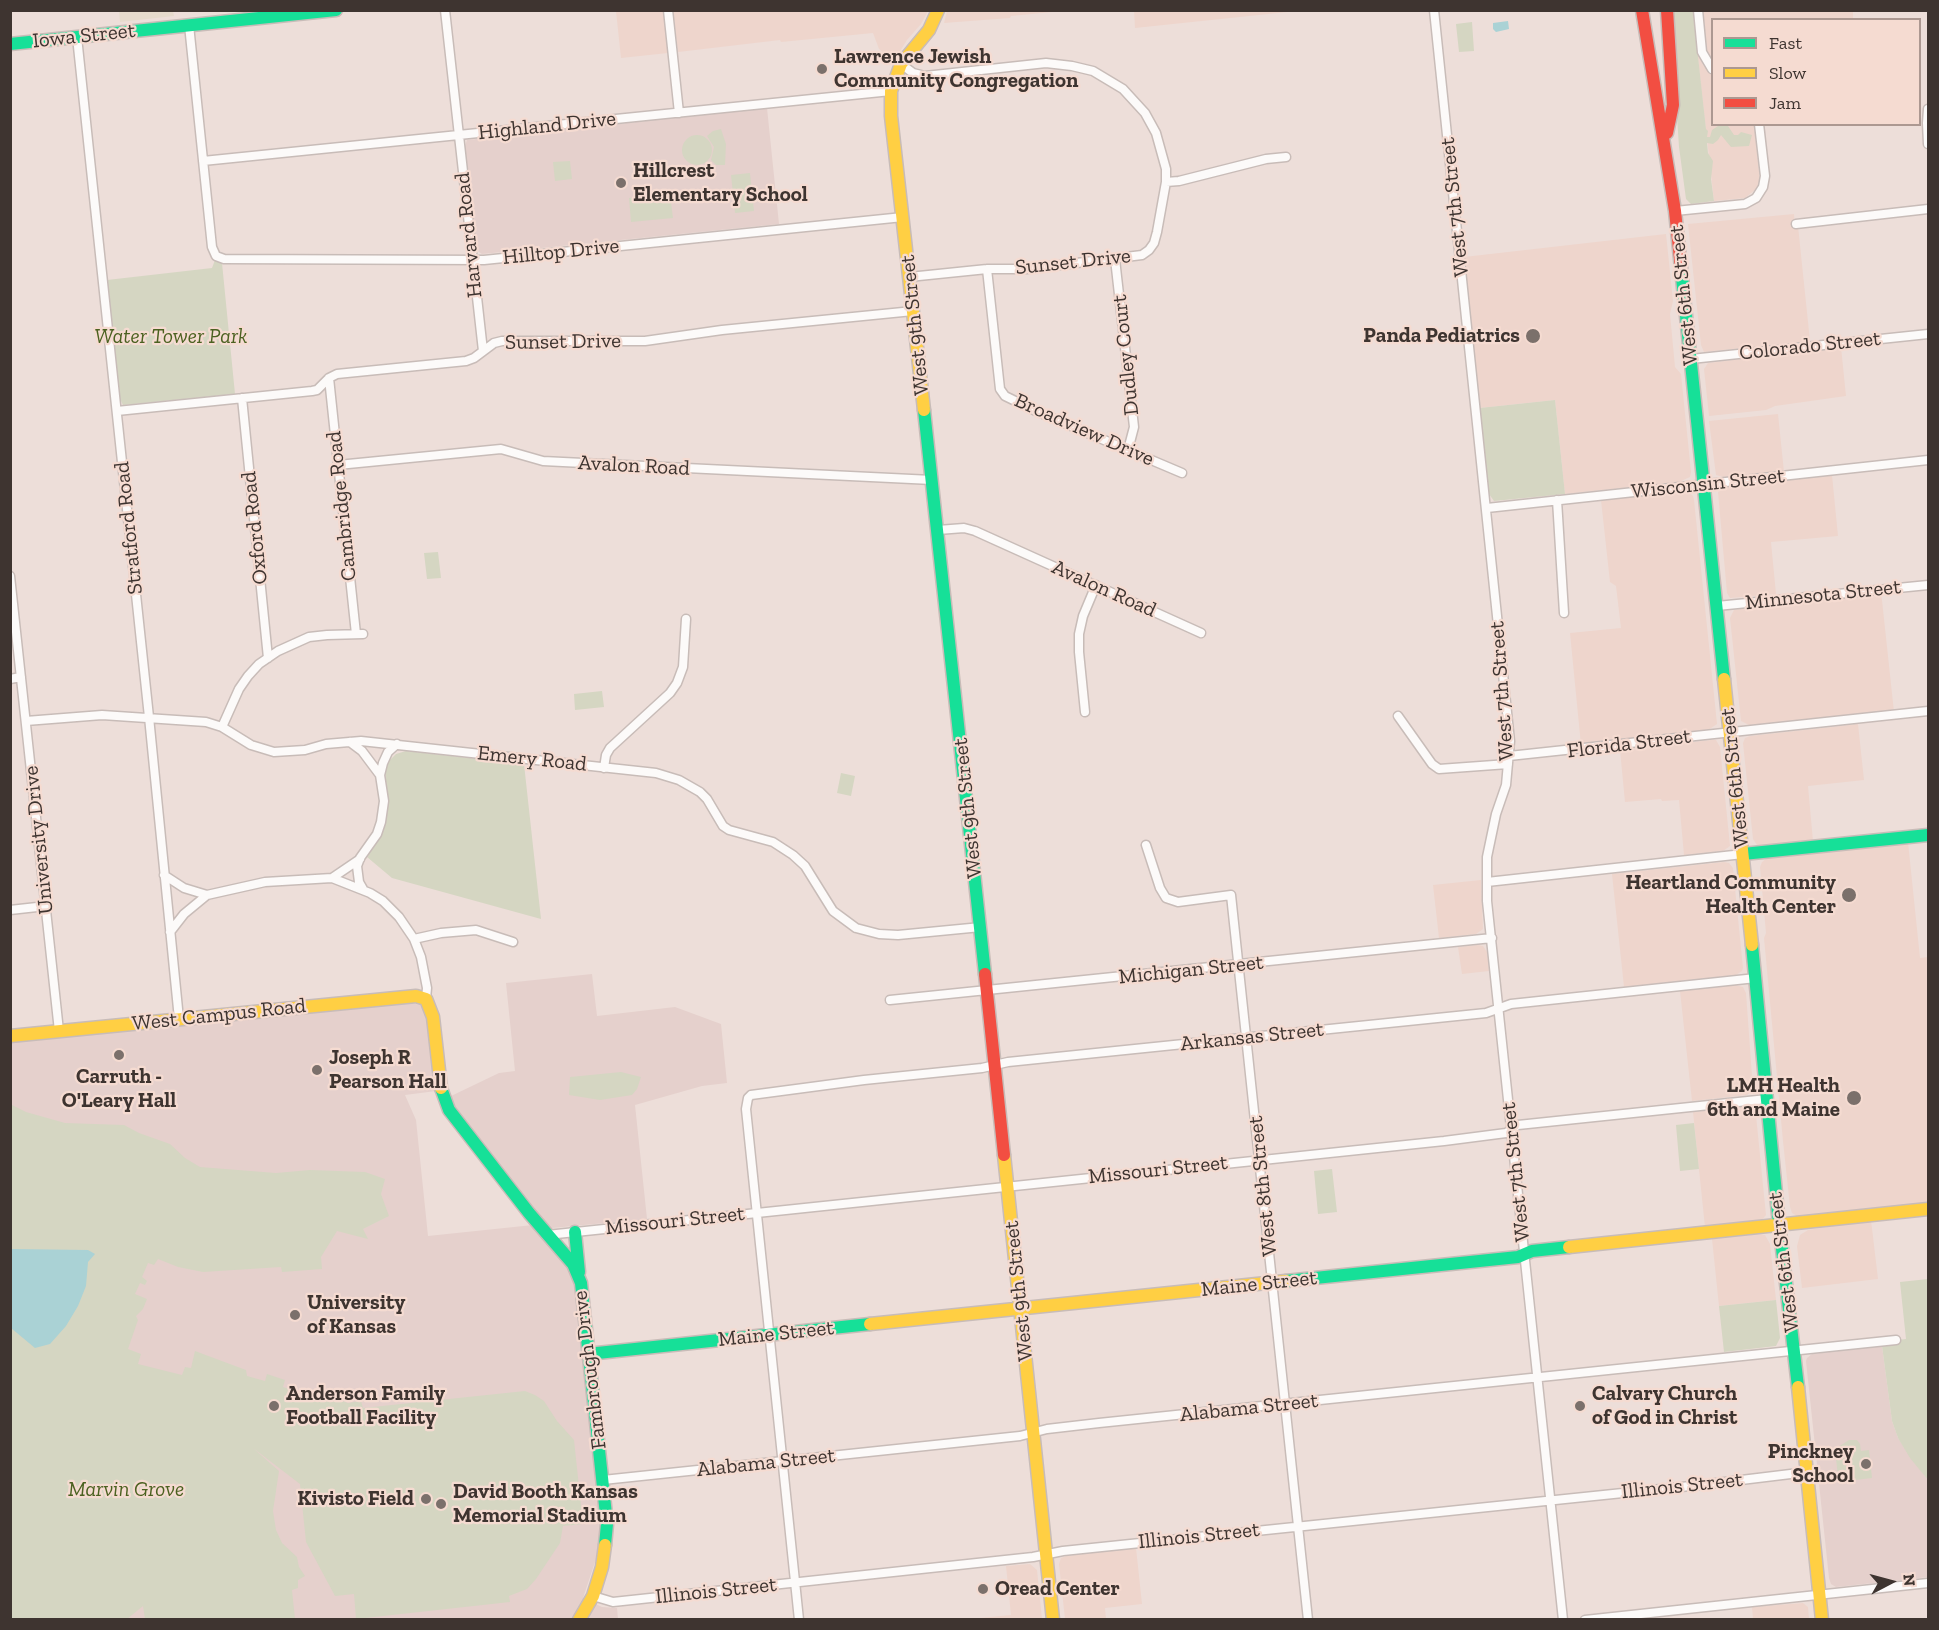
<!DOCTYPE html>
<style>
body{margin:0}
#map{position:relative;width:1939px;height:1630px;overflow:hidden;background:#edded9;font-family:"Zilla Slab",serif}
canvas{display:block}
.frame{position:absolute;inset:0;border:12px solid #3e3430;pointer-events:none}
.legend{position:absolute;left:1711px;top:18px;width:210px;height:108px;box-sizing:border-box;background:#f5dbd1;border:2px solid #ac9891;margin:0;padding:8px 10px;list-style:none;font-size:18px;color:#3e3430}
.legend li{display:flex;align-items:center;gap:12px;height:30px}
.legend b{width:30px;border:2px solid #ac9891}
.north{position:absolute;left:1861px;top:1552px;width:60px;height:60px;-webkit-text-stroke:4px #f5dbd1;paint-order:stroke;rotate:84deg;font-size:16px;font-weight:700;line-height:24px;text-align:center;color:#3e3430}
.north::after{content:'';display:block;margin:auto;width:21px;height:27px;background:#3e3430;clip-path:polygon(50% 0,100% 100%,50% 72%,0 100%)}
</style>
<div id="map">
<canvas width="1939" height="1630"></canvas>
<div class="frame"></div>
<ul class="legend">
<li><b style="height:8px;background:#16e098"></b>Fast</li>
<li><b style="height:8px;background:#ffcf43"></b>Slow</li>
<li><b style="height:8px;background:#f24e42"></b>Jam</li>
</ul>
<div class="north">N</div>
</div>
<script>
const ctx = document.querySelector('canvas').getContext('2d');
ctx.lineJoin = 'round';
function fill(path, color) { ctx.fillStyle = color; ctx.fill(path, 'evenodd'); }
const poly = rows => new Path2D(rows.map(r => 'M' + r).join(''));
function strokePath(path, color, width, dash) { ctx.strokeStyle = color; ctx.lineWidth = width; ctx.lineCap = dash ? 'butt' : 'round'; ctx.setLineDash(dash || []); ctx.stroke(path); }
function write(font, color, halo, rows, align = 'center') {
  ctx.font = font + ' "Zilla Slab",serif'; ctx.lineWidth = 4.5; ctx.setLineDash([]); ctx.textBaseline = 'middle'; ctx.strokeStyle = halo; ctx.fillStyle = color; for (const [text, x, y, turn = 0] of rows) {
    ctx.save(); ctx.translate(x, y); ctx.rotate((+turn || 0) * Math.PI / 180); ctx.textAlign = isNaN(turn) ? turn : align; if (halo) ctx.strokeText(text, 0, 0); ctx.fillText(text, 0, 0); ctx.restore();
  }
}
fill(poly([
 [1134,10,1297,10,1297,11,1135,28],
 [616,11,663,11,668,53,621,58],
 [673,11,673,10,928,11,921,24,907,40,894,61,879,49,873,33,781,42,780,40,678,52],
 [947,11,947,10,1062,11,1011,16,1010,18,944,23],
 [1703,11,1703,10,1864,11,1853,12,1853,19,1712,20,1712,61,1707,51],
 [1697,50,1703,65,1712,76,1712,124,1754,125,1760,181,1756,189,1745,198,1714,201],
 [1794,214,1795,226,1798,226,1810,341,1704,352,1701,345,1688,224],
 [1666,234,1673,301,1670,314,1675,367,1681,374,1691,472,1690,477,1679,482,1565,494,1555,400,1480,408,1464,257],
 [1841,347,1846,396,1775,406,1766,410,1709,416,1704,369,1708,363],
 [1778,414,1784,472,1723,477,1716,475,1709,421],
 [1832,475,1838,536,1771,542,1776,594,1730,598,1727,593,1718,492,1726,487],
 [1681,491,1688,491,1693,496,1694,500,1717,724,1708,730,1680,734,1635,737,1581,745,1570,633,1621,628,1616,586,1610,582,1601,500],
 [1881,591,1894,712,1749,725,1741,721,1730,618,1734,610,1772,604],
 [1858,724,1864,780,1808,786,1813,841,1760,846,1757,845,1753,839,1743,743,1745,738,1750,736],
 [1711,740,1716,740,1720,747,1730,846,1723,851,1684,855,1679,800,1662,801,1661,799,1625,802,1620,750],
 [1908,842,1920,958,1928,957,1928,1203,1797,1216,1792,1213,1790,1207,1783,1141,1764,938,1766,933,1760,867,1762,862,1769,857],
 [1724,862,1729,863,1733,868,1743,968,1742,971,1736,975,1624,987,1612,874],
 [1481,880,1483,929,1476,934,1439,938,1433,885],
 [1478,945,1483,946,1487,952,1489,971,1462,974,1458,947],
 [1735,985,1743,987,1746,993,1753,1090,1747,1095,1692,1101,1680,991],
 [1747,1106,1754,1109,1756,1115,1766,1215,1761,1221,1705,1227,1693,1112],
 [1871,1220,1878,1279,1802,1288,1797,1246,1800,1235,1808,1230],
 [1757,1234,1765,1235,1770,1244,1776,1300,1719,1306,1712,1239],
 [1136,1548,1142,1604,1105,1608,1106,1619,1065,1619,1059,1564,1061,1558,1066,1556],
 [1030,1564,1037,1570,1042,1619,970,1619,1011,1615,1006,1566],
 [1803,1603,1808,1607,1809,1619,1753,1619,1752,1607]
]), '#eed5cc');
fill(poly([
 [119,11,173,11,174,16,120,22]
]), '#e6dacc');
fill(poly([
 [767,108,779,224,482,254,476,250,464,149,467,140],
 [592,974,597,1016,675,1007,721,1024,727,1083,702,1086,635,1105,647,1219,552,1228,533,1210,461,1121,449,1097,499,1073,515,1071,506,983],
 [408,1002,420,1005,427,1014,436,1091,405,1095,416,1120,428,1236,533,1225,565,1262,575,1279,602,1521,599,1550,583,1598,602,1607,617,1608,618,1619,11,1619,10,1040],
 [1882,1346,1892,1421,1898,1438,1928,1480,1928,1577,1836,1587,1831,1584,1829,1578,1806,1361,1807,1358,1812,1354]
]), '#e5d0cc');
fill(poly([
 [1670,11,1693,11,1706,129,1708,131,1707,137,1710,137,1712,130,1721,124,1728,126,1734,135,1738,135,1741,132,1752,135,1749,146,1731,147,1721,135,1718,140,1713,144,1707,143,1708,153,1713,161,1711,179,1714,201,1691,204,1686,199,1679,147],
 [1472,22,1474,51,1459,52,1456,24],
 [721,129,726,144,725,165,716,165,711,160,714,147,707,136,713,131],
 '682 150a15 15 0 1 1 30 0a15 15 0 1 1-30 0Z',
 [570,161,572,179,555,181,553,162],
 [750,173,754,211,735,213,731,175],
 [670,194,673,218,631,222,629,198],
 [215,260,222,263,235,394,123,405,120,399,107,280,212,268],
 [1555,400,1565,494,1494,501,1489,494,1480,408],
 [438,552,441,578,427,579,424,553],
 [602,691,604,707,575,710,574,694],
 [406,751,524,764,541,919,392,878,367,857,378,841,385,824,388,799,385,773,388,762,396,754],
 [841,773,855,776,851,796,837,793],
 [621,1072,641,1077,637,1089,632,1095,600,1100,569,1095,570,1077],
 [10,1104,26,1112,65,1123,124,1125,139,1133,170,1144,185,1158,200,1167,276,1173,310,1170,365,1172,385,1179,381,1194,389,1216,363,1229,368,1239,337,1231,321,1257,322,1269,282,1272,281,1267,203,1272,178,1267,158,1259,154,1265,148,1263,142,1277,147,1281,145,1285,140,1283,135,1294,147,1299,143,1309,136,1316,138,1320,128,1349,141,1354,138,1364,182,1375,185,1367,191,1368,195,1351,246,1370,247,1376,265,1381,267,1374,285,1380,283,1387,317,1398,319,1393,348,1403,361,1401,363,1408,525,1391,535,1395,544,1401,557,1421,574,1440,583,1524,563,1526,560,1543,536,1579,527,1589,509,1596,510,1602,356,1619,354,1594,335,1596,306,1542,300,1484,253,1448,279,1471,273,1511,276,1530,282,1543,297,1557,299,1567,305,1576,298,1580,298,1588,292,1590,295,1619,145,1619,143,1606,127,1619,11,1619],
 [1694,1123,1699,1169,1680,1171,1676,1125],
 [1332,1169,1337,1212,1318,1214,1314,1171],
 [1928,1279,1928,1480,1910,1458,1898,1438,1892,1421,1882,1346,1898,1344,1898,1340,1906,1339,1900,1282],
 [1776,1300,1780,1338,1776,1346,1724,1352,1719,1306],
 [1849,1440,1857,1440,1860,1444,1861,1451,1869,1450,1872,1478,1855,1480,1838,1477,1835,1449]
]), '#d5d6c2');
fill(poly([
 [1508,21,1509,29,1496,32,1493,29,1493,23],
 [11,1249,88,1250,95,1254,88,1262,86,1286,78,1306,66,1326,50,1344,35,1348,11,1328]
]), '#aad2d5');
strokePath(poly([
 [1928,1398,1928,1405]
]), '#aad2d5', 2);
const street = poly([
 [445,10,483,351],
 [668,10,679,113],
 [1434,10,1510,741,1506,785,1496,814,1487,857,1487,901,1563,1620],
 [1698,10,1702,52,1712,69],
 [189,25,212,247,216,256,224,259,484,260,903,217],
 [77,37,149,717,179,1019],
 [901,64,913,73,925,76,1046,63,1072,66,1093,71,1123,89,1145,113,1156,133,1166,169,1166,182,1157,232,1154,243,1149,250,1142,255,1027,269,987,269,909,277],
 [1928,109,1927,123,1928,144],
 [203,161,891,91],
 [1166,182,1179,181,1266,159,1286,157],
 [1675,211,1745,204,1756,198,1763,187,1765,176,1759,124],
 [1796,224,1928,209],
 [1115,259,1134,427,1128,450],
 [987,269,1000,389,1005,396,1038,412,1182,473],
 [1691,359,1928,334],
 [329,378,356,634],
 [242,398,268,658],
 [117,411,312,391,317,390,329,378,337,374,466,361,474,358,494,343,502,341,645,341,722,330,913,311],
 [338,465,501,449,543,461,563,462,932,480],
 [1557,500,1564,613],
 [1487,508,1928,460],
 [938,530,964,528,975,531,1201,633],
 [10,576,59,1031],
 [1717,606,1928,585],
 [10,679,21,677],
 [1085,712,1079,652,1079,634,1083,616,1096,585],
 [1398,716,1432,764,1439,769,1508,764],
 [26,721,102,715,206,722,222,727,251,745,274,752,305,750,326,744,361,741,656,773,679,780,700,792,707,799,723,826,729,830,773,842,793,855,805,866,833,911,856,928,879,934,898,935,981,927],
 [222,727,239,689,248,676,259,664,278,651,309,637,327,635,363,634],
 [350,742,362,751,380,775],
 [1509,756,1928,711],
 [604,768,606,755,610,748,670,693,677,683,683,667,686,619],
 [1146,845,1160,888,1166,898,1178,902,1231,895,1308,1620],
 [164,875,184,888,207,895],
 [332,878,360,859],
 [1487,882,1743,854],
 [363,889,359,882,357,866,360,858,377,834,381,822,384,801,380,775,383,763,388,752,397,744],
 [10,910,46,906],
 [170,932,184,914,207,895,265,882,332,878,370,893,383,901,399,917,414,939,421,957,427,988,426,999],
 [414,939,441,933,476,930,513,942],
 [890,1000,1492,938],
 [547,1235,1444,1141,1506,1133,1518,1125,1767,1099],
 [603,1480,1020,1436,1047,1429,1099,1423,1896,1340],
 [593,1596,613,1602,1033,1557,1063,1551,1700,1485,1807,1472],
 [799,1620,746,1109,748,1098,751,1095,864,1080,982,1068,1008,1062,1486,1013,1511,1004,1756,978],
 [1585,1620,1928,1583]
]);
const fast = poly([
 [10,44,336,10],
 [1681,268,1724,679],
 [924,410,985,974],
 [1743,854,1928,835],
 [1752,945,1778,1214,1798,1387],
 [441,1088,449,1110,529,1213,573,1264,581,1283,607,1524,605,1545],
 [575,1232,579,1272],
 [1286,1281,1518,1257,1532,1251,1569,1247],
 [588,1354,870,1324]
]);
const slow = poly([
 [924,410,891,116,891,91,901,64,929,30,938,10],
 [1724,679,1752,945],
 [10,1036,416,996,426,999,433,1017,441,1088],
 [1004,1155,1053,1620],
 [1569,1247,1928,1209],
 [870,1324,1286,1281],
 [1798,1387,1822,1620],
 [579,1620,593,1596,602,1567,605,1545]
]);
const jam = poly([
 [1642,10,1675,211,1681,268],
 [1667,10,1673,105,1667,133],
 [985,974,1004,1155]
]);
strokePath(street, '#c8bcb8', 11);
strokePath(fast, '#c8bcb8', 15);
strokePath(slow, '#c8bcb8', 15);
strokePath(jam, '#c8bcb8', 15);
strokePath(street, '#fcfaf9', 8);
strokePath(fast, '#16e098', 12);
strokePath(slow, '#ffcf43', 12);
strokePath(jam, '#f24e42', 12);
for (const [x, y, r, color] of [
 [822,69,6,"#7b706b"],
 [621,183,6,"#7b706b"],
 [1533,336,8,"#7b706b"],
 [1849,895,8,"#7b706b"],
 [119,1055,6,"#7b706b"],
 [317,1070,6,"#7b706b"],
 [1854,1098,8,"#7b706b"],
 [295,1315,6,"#7b706b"],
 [274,1406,6,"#7b706b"],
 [1580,1406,6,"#7b706b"],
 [1866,1464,6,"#7b706b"],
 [426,1499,6,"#7b706b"],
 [441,1504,6,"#7b706b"],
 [983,1589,6,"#7b706b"]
]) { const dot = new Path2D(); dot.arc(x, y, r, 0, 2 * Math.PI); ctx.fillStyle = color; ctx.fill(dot); strokePath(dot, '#f5dbd1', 2); }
write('21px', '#3e3430', '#f5dbd1', [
 ["Iowa Street",84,36,-6],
 ["Highland Drive",547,126,-6],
 ["West 7th Street",1455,207,-96],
 ["Harvard Road",469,235,-96],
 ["Hilltop Drive",561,252,-6],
 ["Sunset Drive",1073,262,-6],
 ["West 6th Street",1684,295,-96],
 ["West 9th Street",915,325,-96],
 ["Sunset Drive",563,342,-1],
 ["Colorado Street",1810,346,-6],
 ["Dudley Court",1126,355,-96],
 ["Broadview Drive",1084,430,24],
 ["Avalon Road",634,466,3],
 ["Wisconsin Street",1708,484,-6],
 ["Cambridge Road",342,506,-96],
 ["Stratford Road",129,528,-96],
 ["Oxford Road",255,528,-96],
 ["Avalon Road",1104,589,24],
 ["Minnesota Street",1823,595,-6],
 ["West 7th Street",1502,691,-94],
 ["Florida Street",1629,744,-7],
 ["Emery Road",532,759,6],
 ["West 6th Street",1735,778,-96],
 ["West 9th Street",968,808,-96],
 ["University Drive",39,840,-96],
 ["Michigan Street",1191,970,-6],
 ["West Campus Road",219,1015,-6],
 ["Arkansas Street",1252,1037,-6],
 ["Missouri Street",1158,1170,-6],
 ["West 7th Street",1516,1172,-96],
 ["West 8th Street",1263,1186,-96],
 ["Missouri Street",675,1221,-6],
 ["West 6th Street",1784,1262,-97],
 ["Maine Street",1259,1284,-6],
 ["West 9th Street",1019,1291,-96],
 ["Maine Street",776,1334,-6],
 ["Fambrough Drive",590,1370,-97],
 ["Alabama Street",1249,1408,-6],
 ["Alabama Street",766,1463,-6],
 ["Illinois Street",1682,1486,-6],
 ["Illinois Street",1199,1536,-6],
 ["Illinois Street",716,1591,-6]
]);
write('bold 21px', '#3e3430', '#f5dbd1', [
 ["Lawrence Jewish",834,57],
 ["Community Congregation",834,81],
 ["Hillcrest",633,171],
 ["Elementary School",633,195],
 ["Panda Pediatrics",1520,336,"right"],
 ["Heartland Community",1836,883,"right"],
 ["Health Center",1836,907,"right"],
 ["Joseph R",329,1058],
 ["Pearson Hall",329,1082],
 ["Carruth -",119,1077,"center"],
 ["O'Leary Hall",119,1101,"center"],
 ["LMH Health",1840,1086,"right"],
 ["6th and Maine",1840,1110,"right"],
 ["University",307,1303],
 ["of Kansas",307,1327],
 ["Anderson Family",286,1394],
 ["Football Facility",286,1418],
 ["Calvary Church",1592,1394],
 ["of God in Christ",1592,1418],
 ["Pinckney",1854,1452,"right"],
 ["School",1854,1476,"right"],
 ["David Booth Kansas",453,1492],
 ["Memorial Stadium",453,1516],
 ["Kivisto Field",414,1499,"right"],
 ["Oread Center",995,1589]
], 'left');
write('italic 21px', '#4b6120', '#f5dbd1', [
 ["Water Tower Park",171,337],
 ["Marvin Grove",126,1490]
]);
</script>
